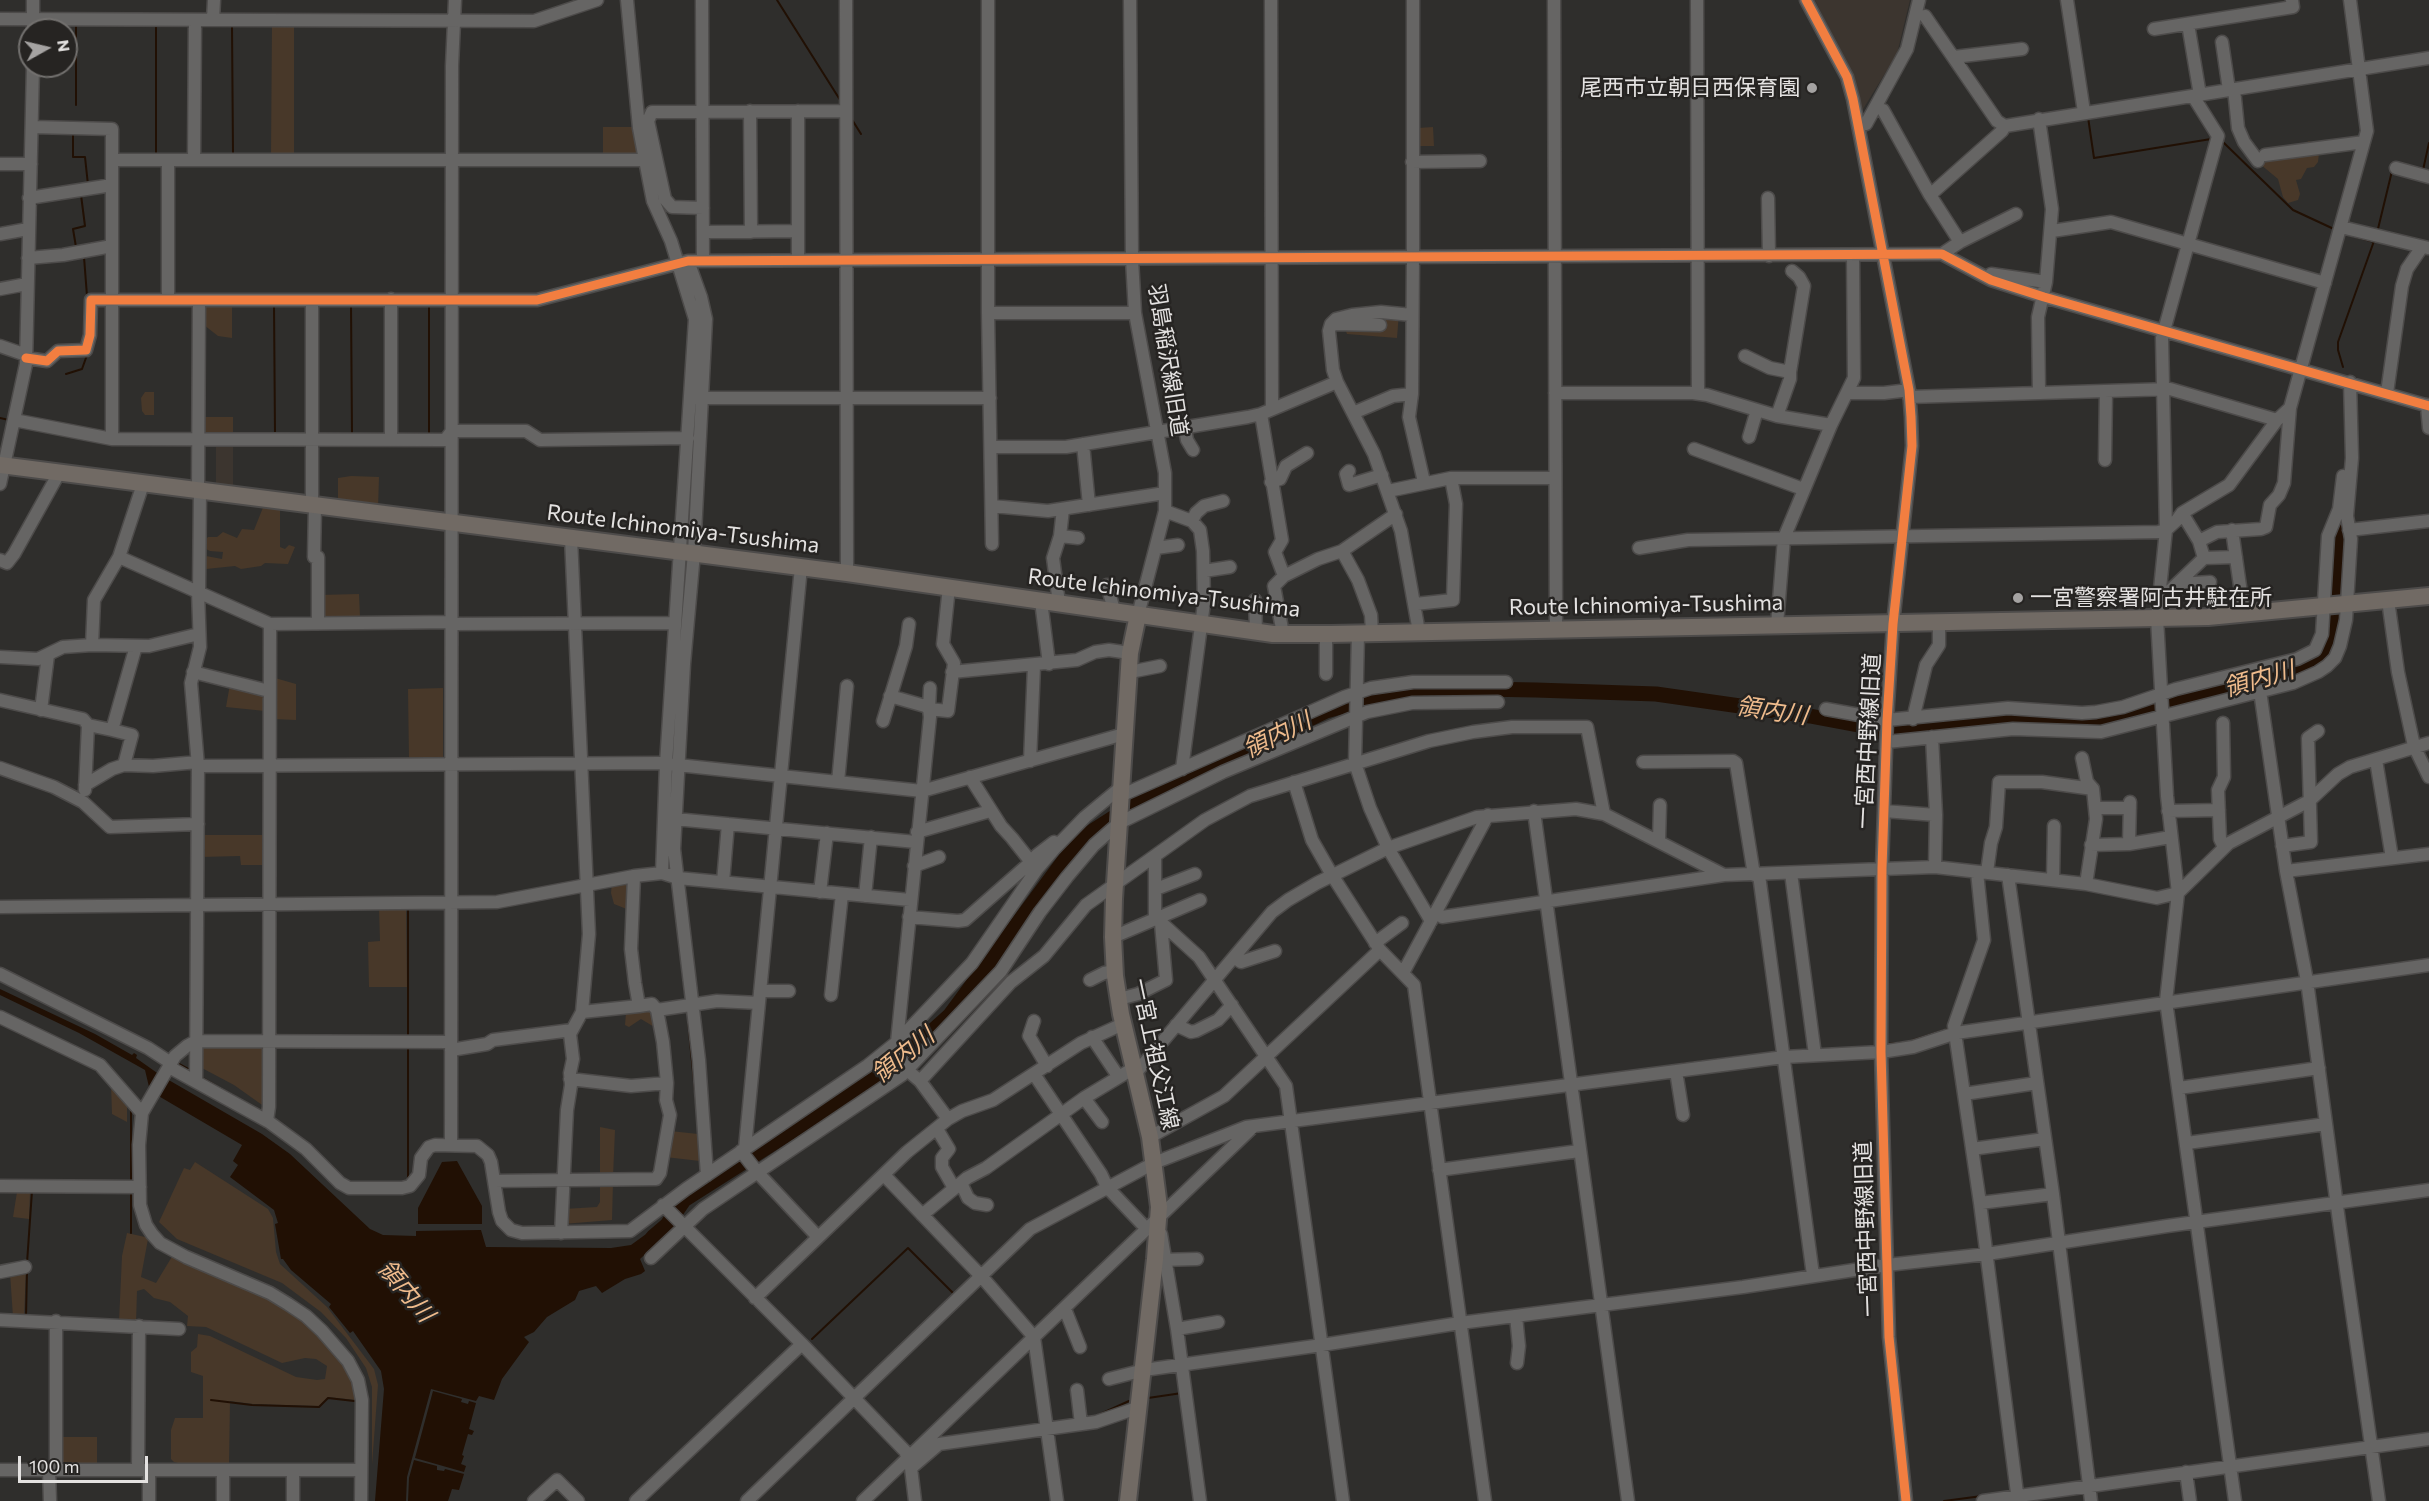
<!DOCTYPE html>
<meta charset="utf-8">
<style>
body{margin:0}
#map{position:relative;width:2429px;height:1501px;overflow:hidden;background:#2f2e2c;font-family:Commissioner,sans-serif}
canvas{display:block}
.north{position:absolute;left:18px;top:18px;width:60px;height:60px;box-sizing:border-box;background:#262422;border:2px solid #72706e;border-radius:50%;rotate:82deg;font-size:16px;font-weight:700;line-height:24px;text-align:center;color:#e4e2e1}
.north::after{content:'';display:block;margin:auto;width:21px;height:27px;background:#a5a3a2;clip-path:polygon(50% 0,100% 100%,50% 72%,0 100%)}
.scale{position:absolute;left:18px;top:1456px;width:130px;height:27px;box-sizing:border-box;border:3px solid #e4e2e1;border-top:0;padding-left:8px;font-size:18px;line-height:21px;white-space:nowrap;color:#e4e2e1;-webkit-text-stroke:4px #262422;paint-order:stroke}
</style>
<div id="map">
<canvas width="2429" height="1501"></canvas>
<div class="north">N</div>
<div class="scale">100 m</div>
</div>
<script>
const ctx = document.querySelector('canvas').getContext('2d');
ctx.lineJoin = 'round';
function fill(path, color) { ctx.fillStyle = color; ctx.fill(path, 'evenodd'); }
const poly = rows => new Path2D(rows.map(r => 'M' + r).join(''));
function strokePath(path, color, width, dash) { ctx.strokeStyle = color; ctx.lineWidth = width; ctx.lineCap = dash ? 'butt' : 'round'; ctx.setLineDash(dash || []); ctx.stroke(path); }
function write(font, color, halo, rows, align = 'center') {
  ctx.font = font + ' Commissioner,"Noto Sans JP",sans-serif'; ctx.lineWidth = 5; ctx.setLineDash([]); ctx.textBaseline = 'middle'; ctx.strokeStyle = halo; ctx.fillStyle = color; for (const [text, x, y, turn = 0] of rows) {
    ctx.save(); ctx.translate(x, y); ctx.rotate((+turn || 0) * Math.PI / 180); ctx.textAlign = isNaN(turn) ? turn : align; if (halo) ctx.strokeText(text, 0, 0); ctx.fillText(text, 0, 0); ctx.restore();
  }
}
fill(poly([
 [1815,0,1910,0,1897,54,1860,114,1852,76],
 [216,444,233,444,233,490,216,488]
]), '#3c352f');
fill(poly([
 [272,23,294,23,294,155,271,155],
 [603,127,635,127,640,154,603,156],
 [1433,127,1434,146,1418,146,1418,128],
 [2309,141,2317,145,2319,153,2318,162,2314,167,2307,168,2301,179,2296,180,2300,194,2298,200,2288,203,2283,197,2278,179,2260,164,2260,154,2299,146],
 [232,303,232,338,218,336,204,325,204,304],
 [1399,313,1397,338,1347,334,1343,324],
 [145,392,154,392,154,415,145,415,142,411,141,398],
 [201,417,233,417,233,435,201,435],
 [351,476,379,477,378,509,338,505,338,478],
 [264,505,280,508,280,547,285,549,289,545,295,547,288,564,265,563,261,566,241,569,235,566,206,569,203,566,206,556,222,559,223,552,210,551,204,548,204,541,208,537,217,537,223,532,237,538,242,529,254,530],
 [359,594,360,617,320,617,319,595],
 [275,678,296,684,296,720,273,719],
 [230,684,265,692,265,711,226,707],
 [443,688,443,761,409,760,408,689],
 [201,835,266,835,266,865,241,865,240,856,201,857],
 [630,878,629,910,614,904,611,893,612,882],
 [379,907,406,907,407,987,369,987,368,942,380,941],
 [650,1007,656,1028,641,1019,629,1027,625,1025,626,1013],
 [267,1046,265,1107,234,1085,200,1067,200,1047],
 [111,1084,127,1101,127,1122,112,1114],
 [600,1127,615,1130,613,1177,600,1177],
 [670,1131,698,1134,700,1161,665,1157],
 [195,1162,268,1209,273,1218,276,1252,280,1264,327,1307,374,1369,378,1385,372,1465,372,1387,366,1368,346,1338,321,1312,282,1283,177,1239,159,1222,184,1168,190,1170],
 [600,1183,613,1183,612,1220,563,1224,564,1209,597,1207,600,1202],
 [17,1192,30,1192,29,1219,13,1217],
 [127,1233,145,1237,148,1239,141,1277,156,1283,173,1255,270,1299,289,1310,319,1335,341,1361,350,1374,356,1400,328,1397,319,1406,253,1404,230,1401,229,1465,182,1464,174,1462,171,1459,171,1430,175,1418,203,1418,203,1376,191,1372,191,1352,197,1347,198,1334,210,1336,296,1377,317,1380,325,1379,327,1366,316,1359,305,1358,282,1363,206,1327,187,1326,188,1316,170,1302,154,1298,144,1289,137,1291,136,1323,119,1322,122,1256],
 [26,1269,24,1318,13,1317,10,1273],
 [58,1437,97,1437,97,1465,58,1464]
]), '#483829');
fill(poly([
 [0,989,95,1034,132,1055,134,1053,137,1055,136,1058,160,1075,262,1134,290,1154,370,1229,383,1235,416,1236,416,1231,481,1230,486,1247,611,1248,631,1245,664,1221,669,1227,657,1243,640,1259,645,1271,641,1274,625,1279,602,1293,596,1286,579,1291,575,1300,547,1317,534,1332,524,1337,529,1342,502,1379,494,1400,479,1396,476,1401,431,1389,407,1477,406,1501,375,1501,384,1389,381,1371,353,1331,350,1333,329,1307,331,1304,291,1270,283,1259,281,1259,275,1224,278,1223,274,1210,230,1177,238,1165,233,1161,242,1145,150,1091,145,1070,79,1033,0,995],
 [457,1161,482,1206,482,1224,418,1224,418,1208,442,1162],
 [433,1391,462,1399,461,1402,468,1404,469,1401,476,1403,469,1429,474,1431,472,1435,468,1434,462,1455,464,1456,461,1464,466,1466,464,1472,415,1458],
 [414,1460,437,1466,437,1470,444,1471,445,1469,464,1474,459,1490,452,1489,448,1501,408,1501,409,1478]
]), '#211004');
strokePath(poly([
 [777,0,842,103],
 [232,26,233,154],
 [156,27,156,155],
 [76,105,76,25],
 [2088,117,2094,158,2211,139],
 [851,118,861,134],
 [73,132,73,157,85,157,88,185],
 [2224,143,2293,210,2336,230],
 [2423,170,2429,143],
 [2342,233,2374,242],
 [2377,233,2392,171],
 [76,247,73,229,85,226,81,195],
 [84,257,87,296],
 [274,304,275,434],
 [351,304,352,434],
 [429,306,429,434],
 [2343,367,2338,350,2338,342,2374,241],
 [66,374,82,369,87,355],
 [0,418,9,420],
 [2342,519,2340,533,2345,532],
 [686,576,687,561],
 [671,797,672,770],
 [673,888,685,993],
 [55,995,90,1013],
 [688,1021,696,1102],
 [408,1037,408,908],
 [1913,1040,1948,1029],
 [1888,1044,1907,1042],
 [1715,1060,1745,1056],
 [179,1064,190,1070],
 [1682,1064,1706,1061],
 [201,1077,252,1106],
 [1163,1153,1185,1144],
 [408,1179,408,1047],
 [131,1182,131,1111],
 [131,1193,131,1233],
 [27,1263,32,1191],
 [26,1316,27,1271],
 [812,1339,908,1248,955,1295],
 [1148,1398,1182,1393],
 [211,1400,252,1405,319,1407,328,1398,354,1401],
 [1096,1416,1129,1401],
 [1944,1501,1982,1496]
]), '#211004', 2);
strokePath(poly([
 [1893,734,1914,732,1927,726,2018,717,2098,722,2298,670,2311,664,2322,654,2329,642,2340,533],
 [653,1237,667,1225,684,1200,890,1069,950,1015,1080,839,1133,805,1326,711,1372,698,1425,688,1536,690,1656,694,1810,716,1874,728,1882,733]
]), '#211004', 15);
const minor = poly([
 [627,0,639,128,645,160,653,201,671,241,695,319,666,764,662,873],
 [702,0,703,261],
 [846,0,847,573],
 [988,0,988,313,992,544],
 [1130,0,1132,259,1135,313,1165,473,1165,511,1138,615],
 [1271,0,1272,409],
 [1413,0,1413,258,1412,394,1409,417,1424,482],
 [1554,0,1556,629],
 [1697,0,1698,393],
 [1806,0,1847,77,1853,99,1909,390,1911,417,1912,446,1893,624,1887,720,1882,868,1881,1052,1889,1337,1906,1501],
 [2067,0,2084,112],
 [1925,16,1997,121,2005,126,2429,58],
 [0,19,534,21,597,0],
 [213,20,214,0],
 [2188,24,2200,95],
 [2154,29,2293,7,2292,0],
 [33,30,33,0],
 [2222,42,2229,90],
 [1954,57,2022,49],
 [2234,89,2238,128,2244,142,2258,161],
 [2193,96,2218,136,2162,338,2166,530,2157,618,2167,796,2178,893,2166,1001,2235,1501],
 [1883,110,1930,195,1960,242],
 [750,111,751,232],
 [2039,119,2052,209,2046,282,2038,317,2039,392],
 [1866,124,1907,49,1919,0],
 [33,127,112,129,112,439],
 [2265,155,2364,142],
 [112,160,645,160],
 [194,160,195,20],
 [1412,162,1480,161],
 [0,164,31,164],
 [2396,168,2429,177],
 [1930,195,2002,131,2005,126],
 [29,198,112,185],
 [1768,198,1769,256],
 [703,208,672,207,665,199,648,121,652,112,846,111],
 [2341,227,2428,248],
 [2052,231,2111,222,2325,283],
 [703,232,798,231],
 [0,234,28,229],
 [1942,254,1960,242,2016,214],
 [28,258,63,255,112,246],
 [798,260,798,111],
 [688,261,701,297,706,319,694,553,684,664,674,849,699,1060,707,1175],
 [1991,274,2046,282],
 [0,289,27,284],
 [168,300,168,160],
 [988,313,1135,313],
 [1412,315,1381,312,1352,315,1336,319,1331,324,1329,331,1333,370,1337,382,1374,454,1401,531,1419,632],
 [1335,324,1380,325],
 [0,346,26,355],
 [1745,356,1770,368,1790,372,1790,379,1777,416],
 [26,358,47,361,58,351,86,350,90,335,91,300,537,300,688,261,1935,254,1942,254,1991,280,2044,297,2429,406],
 [1790,372,1804,286,1799,277,1792,271],
 [1555,393,1693,393,1707,395,1777,416,1831,425],
 [1848,393,1884,393,1909,390],
 [2387,393,2402,286,2407,269,2422,247],
 [1909,397,2170,389,2277,420,2290,408,2367,131,2350,0],
 [695,398,990,398],
 [2427,405,2429,428],
 [1353,413,1393,396,1412,394],
 [1261,414,1282,540,1275,552,1284,576],
 [14,420,112,439,445,440,452,431,526,431,540,440,688,438],
 [1185,429,1187,440,1193,450],
 [1749,437,1757,410],
 [391,440,391,299],
 [1083,444,1089,505],
 [991,447,1066,447,1248,417,1261,414,1337,382],
 [1694,449,1803,489],
 [2105,460,2106,391],
 [1349,471,1346,474,1349,485,1382,475],
 [1271,482,1280,479,1286,466,1307,453],
 [0,484,26,364,33,66],
 [198,491,199,300],
 [1388,491,1451,478,1555,478],
 [312,505,312,300],
 [315,506,314,557,318,557,318,623],
 [992,506,1048,511,1165,493],
 [1165,511,1192,521,1200,530,1203,551,1204,603,1182,769],
 [2182,513,2199,541,2204,558],
 [1192,521,1196,513,1204,506,1223,501],
 [2232,530,2244,614],
 [2349,530,2429,521],
 [1060,536,1078,538],
 [2199,541,2217,532,2261,529,2266,527,2270,505,2279,495,2284,483,2290,408],
 [1156,548,1178,545],
 [1639,548,1688,540,2158,532,2166,530,2177,520,2182,513,2229,485,2277,420],
 [1342,551,1358,580,1371,615,1372,633],
 [119,557,270,624,452,622],
 [0,560,7,563,14,554,59,473],
 [1204,571,1230,567],
 [2179,584,2210,582],
 [1107,585,1114,610],
 [199,593,200,491],
 [1255,600,1256,631],
 [2388,600,2398,672,2414,746,2429,777],
 [1041,601,1049,664],
 [2159,601,2204,558,2236,557],
 [1059,603,1053,558,1060,536,1063,509],
 [1415,604,1453,600,1456,504,1451,478],
 [452,624,675,623],
 [1777,625,1784,538,1831,425,1854,378,1853,255],
 [1283,634,1274,586,1284,576,1318,559,1342,551,1396,514],
 [1358,634,1355,763,1370,808,1388,848,1431,921],
 [92,645,149,646,199,634],
 [0,657,38,659,63,647,92,645,94,600,119,557,143,484],
 [193,672,269,691],
 [952,672,1077,660,1095,652,1109,650,1130,653],
 [1130,672,1160,666],
 [1326,674,1326,634],
 [2260,691,2286,871,2307,981,2339,1221,2379,1501],
 [890,696,925,706,929,709,930,688],
 [0,700,83,719,88,725,112,730,136,646],
 [1826,709,1887,720,2008,708,2082,713,2096,712,2123,707,2176,689,2297,659,2315,650,2322,634,2328,536,2339,509,2343,476],
 [41,710,48,655],
 [1913,719,1926,665,1939,645,1939,622],
 [883,721,906,646,909,624],
 [2223,723,2224,777,2218,790,2220,839,2224,847],
 [112,730,132,735,124,765],
 [1932,737,1936,815],
 [1887,742,2013,729,2101,732,2293,683,2318,672,2327,666,2335,658,2340,646,2346,620,2351,539,2347,516,2352,458,2350,382],
 [2082,758,2087,782,2093,789],
 [2376,760,2392,858],
 [1030,761,1034,666],
 [1643,762,1733,761,1736,763,1754,875],
 [198,766,659,763,922,791,1124,734],
 [0,768,54,787,83,802,110,827,198,824],
 [970,777,1001,826,1012,838,1031,862],
 [838,782,847,686],
 [1294,782,1312,840,1332,875,1380,950,1414,985,1485,1501],
 [85,785,112,769,124,765,153,766,198,762],
 [85,790,88,725],
 [1120,796,1344,697,1371,688,1413,682,1506,682],
 [2095,808,2130,808],
 [1534,811,1628,1501],
 [1884,811,1936,815,1935,867],
 [2168,811,2219,810],
 [675,819,916,842],
 [917,832,990,811],
 [1659,841,1660,805],
 [2129,844,2130,802],
 [2091,845,2129,844,2171,837],
 [2282,846,2311,842,2308,738,2318,731],
 [1155,856,1155,917,1199,957,1286,1086,1343,1501],
 [914,866,939,857],
 [2286,871,2429,854],
 [1977,872,1984,940,1954,1026,1980,1203,2018,1501],
 [1987,872,1991,843,1996,827,1999,782,2042,782,2093,789,2096,819,2086,884],
 [1791,873,1815,1055],
 [1759,875,1813,1275],
 [2008,875,2053,1194,2091,1501],
 [2053,880,2054,826],
 [723,882,728,824],
 [1156,889,1195,874],
 [820,892,827,833],
 [865,896,871,837],
 [0,907,497,902,634,876,662,873,678,878,910,900],
 [909,917,958,921,965,920,1031,862,1037,855,1054,842],
 [1442,917,1724,875],
 [1113,937,1200,900],
 [1375,943,1402,923],
 [1234,957,1241,962,1275,951],
 [1403,973,1488,815],
 [0,974,148,1048,171,1063],
 [1090,980,1104,973,1115,971],
 [760,991,789,991],
 [831,995,842,894],
 [1119,999,1138,994,1166,980,1161,923],
 [657,1010,717,1001,759,1003],
 [582,1012,639,1006],
 [0,1017,100,1065,142,1113],
 [1034,1021,1029,1036,1047,1066],
 [1176,1025,1191,1032,1196,1031,1218,1020,1232,1005],
 [1092,1037,1118,1076],
 [451,1050,487,1044,493,1040,572,1030],
 [169,1067,269,1122,306,1149,340,1183,349,1188,402,1188,410,1186,419,1175,421,1158,429,1147,435,1145,477,1146,488,1155,491,1162,499,1212,502,1221,511,1230,522,1233,630,1231,686,1189,867,1066,897,1042,972,963,1037,869,1054,849,1085,817,1120,788],
 [1676,1071,1683,1115],
 [1034,1074,1101,1174,1107,1187,1142,1224],
 [1135,1074,1272,912,1288,900,1317,883,1388,848,1477,817,1576,809,1604,814,1724,875,1935,867,2086,884,2157,898,2178,893,2229,843,2309,801,2338,774,2350,767,2429,743],
 [570,1079,631,1086,667,1083],
 [196,1081,198,766,191,683,200,647,198,592],
 [920,1081,1011,982,1044,956,1086,905,1205,820,1250,796,1429,741,1473,732,1512,727,1587,727,1604,814],
 [2179,1088,2319,1068],
 [1964,1094,2037,1083],
 [1084,1098,1102,1122],
 [948,1119,920,1081,907,1070,897,1052,897,1042,930,717,929,709,948,711,954,663,943,644,949,587],
 [267,1121,269,1107,270,624],
 [937,1129,949,1149,942,1158,942,1167,954,1188],
 [1150,1137,1224,1096,1380,950],
 [2187,1143,2326,1124],
 [451,1145,452,66,455,0],
 [745,1148,801,567],
 [1972,1149,2045,1139],
 [741,1151,758,1173,818,1237],
 [1439,1170,1579,1151],
 [884,1175,982,1277,1034,1337,1057,1501],
 [494,1181,656,1179,660,1173,670,1115,666,1100,667,1083,663,1042,657,1010,652,1004,639,1006,635,983,631,949,634,876],
 [961,1183,968,1198,975,1203,987,1205],
 [0,1186,140,1187],
 [1980,1203,2053,1194],
 [922,1215,967,1178,986,1168,1084,1098,1134,1068],
 [561,1233,567,1110,571,1085,570,1073,573,1059,570,1034,582,1012,589,934,571,538],
 [1161,1234,1177,1329,1200,1501],
 [651,1258,703,1209,902,1075,1001,971,1040,912,1067,877,1094,845,1119,823,1223,772,1367,712,1412,703,1498,702],
 [1160,1260,1197,1259],
 [0,1272,25,1267],
 [755,1298,907,1152,948,1119,962,1111,993,1100,1081,1043,1123,1024],
 [1065,1309,1080,1347],
 [1516,1316,1519,1346,1517,1363],
 [0,1320,179,1329],
 [56,1321,56,1470],
 [1177,1329,1218,1322],
 [802,1344,905,1451,911,1468,915,1501],
 [1109,1379,1144,1370,1322,1345,1460,1323,1743,1287,1887,1265,1987,1254,2167,1226,2429,1190],
 [1077,1390,1081,1424],
 [911,1468,939,1444,1096,1422,1140,1407],
 [0,1470,361,1470],
 [49,1470,50,1501],
 [138,1470,139,1326],
 [149,1470,149,1501],
 [2186,1472,2190,1501],
 [223,1501,223,1470],
 [293,1501,293,1470],
 [361,1501,362,1400,358,1380,348,1361,322,1331,306,1316,288,1304,270,1293,186,1257,160,1243,152,1234,146,1225,140,1205,139,1145,142,1113,175,1056,187,1046,196,1041,451,1042],
 [534,1501,557,1480,578,1501],
 [636,1501,802,1344,663,1205],
 [747,1501,1030,1229,1154,1163,1246,1127,1784,1057,1881,1052,1913,1047,1956,1033,2429,965],
 [863,1501,1253,1127],
 [1983,1501,2429,1439]
]);
const major = poly([
 [0,465,847,573,1273,634,1330,634,2208,617,2429,596],
 [1128,1501,1155,1259,1159,1207,1150,1137,1121,1014,1115,976,1113,937,1114,899,1130,653,1138,615]
]);
strokePath(minor, '#4d4b4a', 15);
strokePath(major, '#4d4b4a', 20);
strokePath(minor, '#666564', 12);
strokePath(major, '#716a64', 16);
strokePath(poly([
 [1806,0,1847,77,1853,99,1909,390,1911,417,1912,446,1893,624,1887,720,1882,868,1881,1052,1889,1337,1906,1501],
 [26,358,47,361,58,351,86,350,90,335,91,300,537,300,688,261,1935,254,1942,254,1991,280,2044,297,2429,406]
]), '#f27e40', 9);
for (const [x, y, r, color] of [
 [1812,88,6,"#a5a3a2"],
 [2018,598,6,"#a5a3a2"]
]) { const dot = new Path2D(); dot.arc(x, y, r, 0, 2 * Math.PI); ctx.fillStyle = color; ctx.fill(dot); strokePath(dot, '#262422', 2); }
write('22px', '#e4e2e1', '#262422', [
 ["尾西市立朝日西保育園",1800,88],
 ["一宮警察署阿古井駐在所",2030,598,"left"]
], 'right');
write('22px', '#e4e2e1', '#262422', [
 ["羽島稲沢線旧道",1168,360,81],
 ["Route Ichinomiya-Tsushima",683,529,7],
 ["Route Ichinomiya-Tsushima",1164,593,7],
 ["Route Ichinomiya-Tsushima",1646,605,-1],
 ["一宮西中野線旧道",1868,741,-87],
 ["一宮上祖父江線",1155,1054,78],
 ["一宮西中野線旧道",1866,1229,-92]
]);
write('italic 24px', '#efbb8c', '#262422', [
 ["領内川",2259,679,-16],
 ["領内川",1772,711,8],
 ["領内川",1277,735,-26],
 ["領内川",903,1055,-39],
 ["領内川",406,1291,50]
]);
</script>
